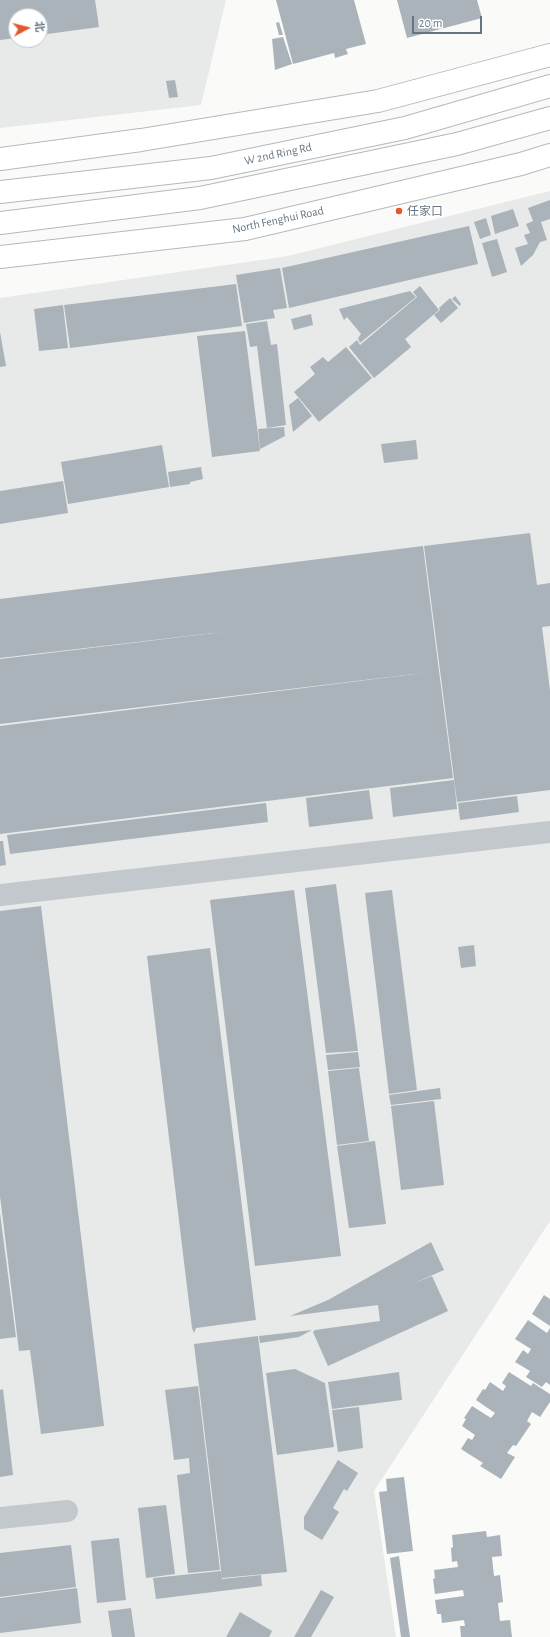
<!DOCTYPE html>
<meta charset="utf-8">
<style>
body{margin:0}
#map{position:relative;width:550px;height:1637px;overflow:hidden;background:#fafaf8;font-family:"Alegreya Sans","Noto Sans SC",sans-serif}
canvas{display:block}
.north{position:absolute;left:8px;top:8px;width:40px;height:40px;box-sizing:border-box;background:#fff;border:1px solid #c1c8cd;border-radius:50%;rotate:83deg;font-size:11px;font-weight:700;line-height:16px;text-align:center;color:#657683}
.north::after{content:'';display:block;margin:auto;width:14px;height:18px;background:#e4572e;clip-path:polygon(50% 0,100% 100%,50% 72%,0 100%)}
.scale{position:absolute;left:412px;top:16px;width:70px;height:18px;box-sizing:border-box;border:2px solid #657683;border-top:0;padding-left:5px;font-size:12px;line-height:14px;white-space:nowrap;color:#657683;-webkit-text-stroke:3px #fff;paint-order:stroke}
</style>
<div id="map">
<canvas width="550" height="1637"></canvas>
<div class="north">北</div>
<div class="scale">20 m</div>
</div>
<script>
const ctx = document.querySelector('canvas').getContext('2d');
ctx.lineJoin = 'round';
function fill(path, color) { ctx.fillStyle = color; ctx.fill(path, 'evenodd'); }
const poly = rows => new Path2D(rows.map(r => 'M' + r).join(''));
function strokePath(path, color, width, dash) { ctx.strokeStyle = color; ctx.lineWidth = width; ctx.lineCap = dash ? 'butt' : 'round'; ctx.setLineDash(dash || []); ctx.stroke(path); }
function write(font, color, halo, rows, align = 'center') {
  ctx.font = font + ' "Alegreya Sans","Noto Sans SC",sans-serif'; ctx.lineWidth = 4; ctx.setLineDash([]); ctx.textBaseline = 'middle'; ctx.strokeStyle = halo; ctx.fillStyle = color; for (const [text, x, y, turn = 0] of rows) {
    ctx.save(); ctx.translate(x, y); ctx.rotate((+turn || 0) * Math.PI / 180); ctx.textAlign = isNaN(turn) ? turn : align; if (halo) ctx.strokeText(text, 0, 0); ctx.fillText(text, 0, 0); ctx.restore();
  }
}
fill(poly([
 [0,0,226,0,201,105,0,128],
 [16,16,40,16,40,40,16,40],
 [550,191,550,1221,374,1491,396,1637,0,1637,0,298,288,256]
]), '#e8e9e9');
fill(poly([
 [0,0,95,0,99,27,40,35,40,16,16,16,16,38,0,40],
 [276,0,354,0,366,44,346,49,348,54,335,58,334,53,293,64],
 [397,0,477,0,482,18,407,38],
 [279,22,283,35,279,35,276,23],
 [283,37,292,64,275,70,272,39],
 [175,80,178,97,169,98,166,81],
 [550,200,550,219,541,222,547,240,540,242,533,255,521,266,515,248,528,244,524,235,530,233,526,224,533,221,528,208],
 [513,209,519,226,495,234,491,216],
 [486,218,491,235,480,239,474,222],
 [469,226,478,264,289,308,282,268],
 [497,239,507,272,492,277,482,243],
 [280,268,287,308,273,310,275,318,244,323,236,275],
 [236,284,242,326,70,348,64,305],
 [420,286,439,310,405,339,411,347,374,378,349,347,357,340,360,345,417,297,413,292],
 [410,291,416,297,360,343,358,338,361,334,347,317,344,320,339,309],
 [455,296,461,304,460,306,452,299],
 [450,298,458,308,441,323,434,315,440,310,439,308],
 [63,305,68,348,39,351,34,309],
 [311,314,313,325,294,330,291,319],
 [267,321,271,345,277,344,286,425,267,428,257,346,250,347,246,324],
 [245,331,260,451,212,457,197,336],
 [0,332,6,366,0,367],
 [346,347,372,378,319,422,294,392,315,374,310,367,323,357,328,362],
 [298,398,312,416,293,432,289,405],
 [284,427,285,436,260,449,258,429],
 [416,440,418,459,384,463,381,444],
 [162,445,169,487,68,504,61,462],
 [201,467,203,479,190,482,190,484,170,487,168,472],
 [63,481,68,513,0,524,0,491],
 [530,533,537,585,550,583,550,626,542,627,550,690,550,790,457,802,424,546],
 [423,546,439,671,0,724,0,659,239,630,0,658,0,599],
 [439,671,453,778,0,834,0,726],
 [454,780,457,809,393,817,390,788],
 [369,790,373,819,309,827,306,798],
 [517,796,519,812,460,820,458,803],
 [266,803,268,822,10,854,7,835],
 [0,841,3,841,6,865,0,866],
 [336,884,358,1051,326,1053,305,888],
 [294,890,341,1256,255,1266,210,900],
 [392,890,417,1090,389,1094,365,893],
 [41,906,104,1426,41,1434,30,1350,19,1351,0,1196,0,911],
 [474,945,476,966,461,968,458,947],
 [210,948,256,1320,196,1328,194,1333,192,1328,147,956],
 [358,1052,360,1067,328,1070,326,1055],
 [359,1068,369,1141,337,1145,328,1071],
 [440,1088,441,1099,391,1105,389,1095],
 [434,1101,444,1185,401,1190,391,1106],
 [375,1141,386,1224,349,1228,337,1146],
 [0,1213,16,1337,0,1339],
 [431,1242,444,1270,412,1284,432,1276,448,1311,328,1366,313,1332,315,1330,380,1321,378,1305,290,1316,328,1300],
 [544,1295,550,1299,550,1326,532,1314],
 [528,1320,547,1333,550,1328,550,1385,546,1382,542,1387,526,1377,530,1371,515,1362,523,1350,528,1354,531,1349,515,1339],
 [312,1330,299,1337,260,1343,259,1336],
 [258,1336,287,1572,222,1578,194,1344],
 [295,1369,325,1383,334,1447,277,1455,266,1373],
 [399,1372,402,1400,332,1409,328,1382],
 [509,1372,531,1386,533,1383,550,1394,550,1402,540,1417,532,1412,527,1421,531,1424,516,1446,513,1445,507,1453,515,1457,501,1479,480,1466,483,1463,461,1449,468,1438,472,1440,475,1435,462,1426,466,1419,464,1418,472,1406,491,1418,495,1413,476,1400,483,1389,485,1390,490,1382,503,1391,506,1386,502,1383],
 [198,1386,220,1570,188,1573,177,1475,190,1473,189,1458,174,1460,165,1390],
 [3,1389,13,1475,0,1477,0,1390],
 [359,1407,363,1448,338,1452,332,1410],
 [338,1460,358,1473,347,1491,344,1489,333,1508,339,1512,322,1540,304,1529,304,1517],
 [404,1477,413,1551,387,1554,379,1492,387,1491,386,1479],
 [166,1505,175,1574,146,1578,138,1508],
 [486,1531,487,1537,500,1535,502,1556,492,1557,494,1576,500,1575,503,1602,498,1603,500,1621,510,1620,512,1637,461,1637,460,1626,465,1626,464,1620,442,1623,441,1614,437,1614,435,1600,464,1596,463,1590,435,1594,433,1579,435,1578,434,1570,458,1567,457,1561,452,1562,451,1548,453,1547,452,1535],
 [119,1538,126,1600,97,1603,91,1541],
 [71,1545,76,1587,0,1597,0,1553],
 [399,1556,410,1637,401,1637,390,1558],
 [221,1571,222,1579,261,1575,262,1586,156,1599,153,1578],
 [77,1588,81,1623,0,1633,0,1598],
 [321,1590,334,1597,311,1637,294,1637],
 [131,1608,135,1637,112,1637,108,1611],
 [240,1612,272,1631,269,1637,226,1637]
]), '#aab3b9');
const secondary = poly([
 [0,159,141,140,378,101,550,55],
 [0,257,245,229,521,164,550,155]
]);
const highway = poly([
 [0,192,211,168,405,128,550,86],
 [0,223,200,198,457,144,550,118]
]);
strokePath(secondary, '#b3babf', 24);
strokePath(highway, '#b4b9bd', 24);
strokePath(poly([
 [0,895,550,832],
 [0,1518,67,1511]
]), '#c3c8cc', 22);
strokePath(secondary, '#fff', 22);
strokePath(highway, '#fff', 22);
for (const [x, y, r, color] of [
 [399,211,4,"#e4572e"]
]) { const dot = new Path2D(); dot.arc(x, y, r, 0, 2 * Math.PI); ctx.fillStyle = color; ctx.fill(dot); strokePath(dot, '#fff', 1.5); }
write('12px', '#657683', '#fff', [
 ["W 2nd Ring Rd",278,154,-12],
 ["North Fenghui Road",278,220,-12]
]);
write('12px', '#657683', '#fff', [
 ["任家口",407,211]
], 'left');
</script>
